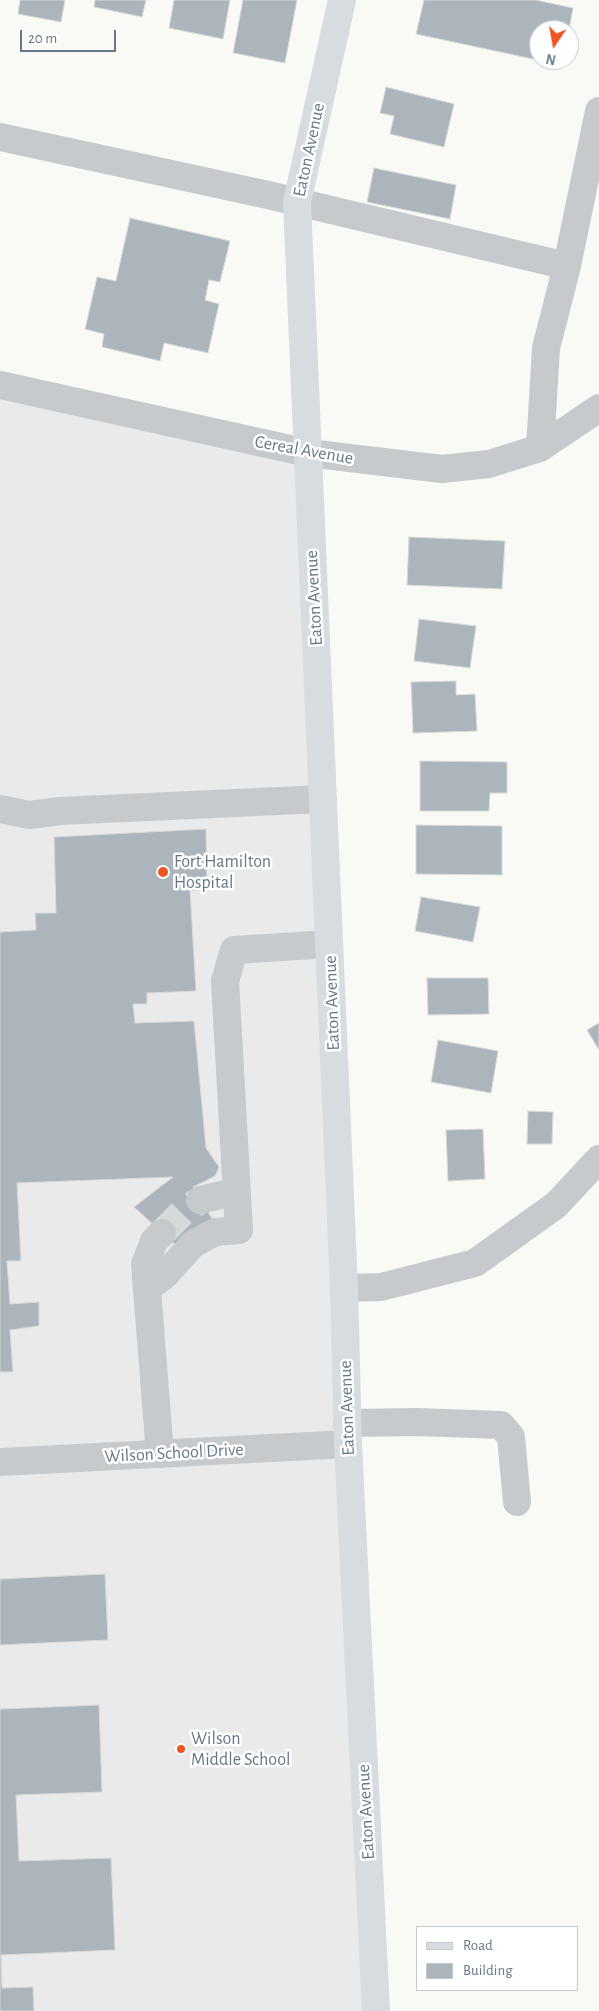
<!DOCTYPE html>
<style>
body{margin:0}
#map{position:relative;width:599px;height:2011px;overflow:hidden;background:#f9f9f6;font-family:"Alegreya Sans",sans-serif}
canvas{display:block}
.legend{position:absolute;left:416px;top:1926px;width:162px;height:65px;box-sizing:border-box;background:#fff;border:1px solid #c2c9cf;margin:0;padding:6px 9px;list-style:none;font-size:15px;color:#667888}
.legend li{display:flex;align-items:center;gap:10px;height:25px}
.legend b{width:25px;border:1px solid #c2c9cf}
.north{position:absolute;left:529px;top:20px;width:50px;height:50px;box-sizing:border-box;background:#fff;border:1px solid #c2c9cf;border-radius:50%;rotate:192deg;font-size:14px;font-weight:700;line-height:20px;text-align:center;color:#667888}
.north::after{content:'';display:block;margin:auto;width:18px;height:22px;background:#ed5522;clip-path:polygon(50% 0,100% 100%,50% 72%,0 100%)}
.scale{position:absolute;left:20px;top:30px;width:96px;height:22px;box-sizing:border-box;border:2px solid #667888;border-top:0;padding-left:6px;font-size:15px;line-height:18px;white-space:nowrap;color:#667888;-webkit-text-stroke:4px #fff;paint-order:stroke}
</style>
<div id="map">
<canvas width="599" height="2011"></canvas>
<ul class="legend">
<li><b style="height:6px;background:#d6dce0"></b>Road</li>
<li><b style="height:14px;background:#acb5bb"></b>Building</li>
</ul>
<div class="north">N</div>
<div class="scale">20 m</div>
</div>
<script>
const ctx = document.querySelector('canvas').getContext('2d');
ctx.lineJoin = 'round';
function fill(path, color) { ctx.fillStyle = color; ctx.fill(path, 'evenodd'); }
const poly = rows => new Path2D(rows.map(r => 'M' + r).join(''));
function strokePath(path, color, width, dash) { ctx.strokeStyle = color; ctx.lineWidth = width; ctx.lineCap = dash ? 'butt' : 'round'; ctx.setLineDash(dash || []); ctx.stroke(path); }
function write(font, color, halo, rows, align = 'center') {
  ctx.font = font + ' "Alegreya Sans",sans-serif'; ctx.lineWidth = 5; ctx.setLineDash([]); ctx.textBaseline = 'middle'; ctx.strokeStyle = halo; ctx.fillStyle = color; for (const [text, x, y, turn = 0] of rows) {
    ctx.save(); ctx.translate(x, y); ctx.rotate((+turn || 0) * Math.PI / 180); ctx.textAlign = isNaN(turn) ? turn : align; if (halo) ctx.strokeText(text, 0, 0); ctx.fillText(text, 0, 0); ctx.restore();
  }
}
fill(poly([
 [0,385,308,453,376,2011,0,2011]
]), '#e9eae9');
const building = poly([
 [20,0,65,0,61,22,18,14,20,0],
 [95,0,146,0,142,17,94,7,95,0],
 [174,0,230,0,223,39,169,28,174,0],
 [243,0,297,0,285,63,233,53,243,0],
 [424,0,536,0,573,8,569,30,539,30,539,60,562,60,561,65,416,34,424,0],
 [386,87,454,104,444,147,390,134,394,116,380,113,386,87],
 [374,168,456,185,450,219,367,202,374,168],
 [130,218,230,241,220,282,209,280,205,300,219,304,208,353,164,343,160,361,102,347,104,334,85,329,97,277,116,281,130,218],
 [409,537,505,541,502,589,407,585,409,537],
 [419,619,476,626,470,668,414,661,419,619],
 [456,681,456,695,475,694,477,731,413,733,411,682,456,681],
 [420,761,507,762,507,793,490,793,489,811,420,811,420,761],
 [416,825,502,826,502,875,416,874,416,825],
 [206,829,207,891,190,890,196,991,147,993,147,1004,133,1004,135,1023,194,1021,206,1148,219,1167,215,1176,193,1187,214,1222,180,1249,134,1207,173,1177,17,1183,21,1261,7,1261,10,1304,39,1302,39,1326,10,1330,13,1372,0,1372,0,932,36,930,35,913,56,913,54,837,206,829],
 [421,897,480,907,473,942,415,931,421,897],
 [427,978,488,978,489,1014,428,1015,427,978],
 [599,1023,599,1050,587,1030,599,1023],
 [438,1040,498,1051,491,1093,431,1082,438,1040],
 [528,1111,553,1112,552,1144,527,1144,528,1111],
 [483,1129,485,1179,448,1181,446,1130,483,1129],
 [105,1574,108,1640,0,1645,0,1579,105,1574],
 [99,1705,102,1792,16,1795,19,1861,111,1858,115,1950,1,1955,2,1988,33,1987,34,2011,0,2011,0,1709,99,1705]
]);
fill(building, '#acb5bb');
strokePath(building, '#dadad8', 1);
strokePath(poly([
 [162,1233,182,1213,200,1200]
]), '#d4d9da', 28, [28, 14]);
strokePath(poly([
 [0,137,268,195,567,266],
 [0,385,308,453,442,469,489,464,540,448,599,408],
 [540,448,546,348,567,266,599,111],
 [0,809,29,815,60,811,323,799],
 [200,1200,237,1191],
 [148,1288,166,1274,193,1244,215,1232,239,1230,225,981,234,950,329,944],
 [344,1288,381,1287,475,1263,556,1205,599,1159],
 [347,1423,417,1422,501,1425,511,1437,517,1502],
 [160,1454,145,1264,154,1241,162,1233],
 [0,1462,348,1444]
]), '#c6cacd', 28);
strokePath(poly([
 [342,0,297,202,344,1288,348,1444,376,2011]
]), '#d6dce0', 28);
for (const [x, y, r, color] of [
 [163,872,6,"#ed5522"],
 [181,1749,5,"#ed5522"]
]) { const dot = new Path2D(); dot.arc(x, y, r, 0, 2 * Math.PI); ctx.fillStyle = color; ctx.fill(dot); strokePath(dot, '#fff', 2); }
write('18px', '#667888', '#fff', [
 ["Eaton Avenue",309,150,-78],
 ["Cereal Avenue",304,450,10],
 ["Eaton Avenue",314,598,-93],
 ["Eaton Avenue",332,1003,-92],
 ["Eaton Avenue",347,1408,-92],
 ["Wilson School Drive",174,1453,-3],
 ["Eaton Avenue",366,1812,-93]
]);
write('18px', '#667888', '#fff', [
 ["Fort Hamilton",174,862],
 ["Hospital",174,883],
 ["Wilson",191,1739],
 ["Middle School",191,1760]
], 'left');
</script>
